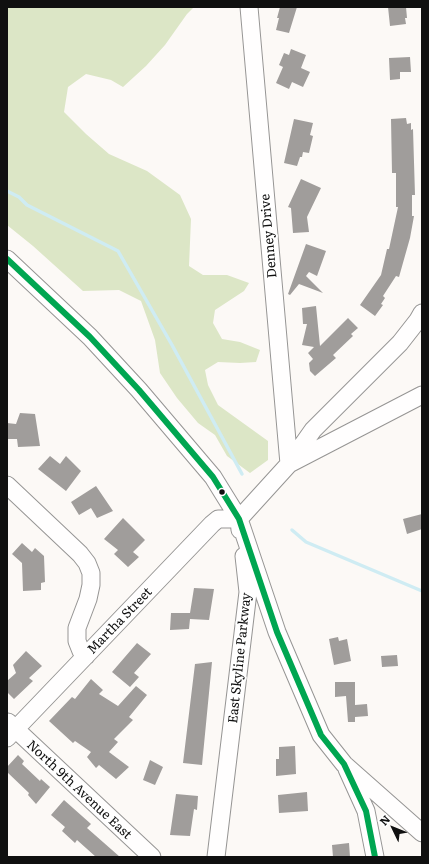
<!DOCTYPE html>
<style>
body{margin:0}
#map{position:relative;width:429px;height:864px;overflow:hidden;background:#fcf9f6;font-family:Literata,serif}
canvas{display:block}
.frame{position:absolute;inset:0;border:8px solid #101010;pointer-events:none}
.north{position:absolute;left:373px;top:808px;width:40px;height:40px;-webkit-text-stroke:3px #fff;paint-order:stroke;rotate:313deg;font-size:11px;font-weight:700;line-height:16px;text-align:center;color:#101010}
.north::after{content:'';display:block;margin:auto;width:14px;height:18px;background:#101010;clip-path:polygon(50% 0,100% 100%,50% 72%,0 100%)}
</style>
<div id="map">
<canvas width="429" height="864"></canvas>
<div class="frame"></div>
<div class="north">N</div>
</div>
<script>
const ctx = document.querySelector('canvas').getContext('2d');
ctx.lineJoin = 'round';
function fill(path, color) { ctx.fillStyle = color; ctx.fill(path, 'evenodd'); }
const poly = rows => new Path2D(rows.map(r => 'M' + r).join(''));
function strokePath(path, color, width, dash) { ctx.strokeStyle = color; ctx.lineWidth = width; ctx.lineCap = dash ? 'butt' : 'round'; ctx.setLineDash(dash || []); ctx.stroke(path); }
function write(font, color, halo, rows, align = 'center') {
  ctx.font = font + ' Literata,serif'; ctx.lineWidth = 4; ctx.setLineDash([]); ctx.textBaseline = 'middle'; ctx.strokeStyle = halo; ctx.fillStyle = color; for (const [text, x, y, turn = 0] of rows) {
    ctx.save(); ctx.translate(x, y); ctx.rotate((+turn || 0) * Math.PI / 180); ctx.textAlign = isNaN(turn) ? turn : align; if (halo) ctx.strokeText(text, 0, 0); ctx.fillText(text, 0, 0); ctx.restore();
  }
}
fill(poly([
 [7,7,194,7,187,14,165,45,146,66,123,87,111,80,86,74,68,87,64,112,86,134,109,154,147,171,180,195,191,219,189,266,203,275,227,275,249,283,244,291,215,310,213,323,222,339,240,342,260,350,256,362,240,363,218,362,205,370,208,385,218,405,268,441,268,460,250,473,227,456,215,435,198,423,177,398,160,373,155,340,141,301,119,290,83,291,33,246,7,225]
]), '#dce6c6');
strokePath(poly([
 [7,191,19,197,27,205,118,251,172,345,242,474],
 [292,530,306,542,422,591]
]), '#cfecf3', 3.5);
fill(poly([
 [280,7,297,7,289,33,276,30,279,18,277,18],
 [388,7,406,7,407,18,405,18,406,24,390,26],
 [291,49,306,55,301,68,310,72,303,87,292,82,289,89,276,83,283,67,279,65,284,53,289,55],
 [410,57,411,72,400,72,400,79,390,80,389,58],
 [406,118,407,124,411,123,411,130,413,129,415,195,412,195,412,216,414,216,410,238,399,277,396,276,383,296,385,298,381,304,383,305,375,316,360,305,381,275,387,249,389,249,398,207,396,207,396,173,392,173,391,119],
 [294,119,313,123,310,135,313,136,309,153,303,152,302,157,300,157,297,166,284,163],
 [301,179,321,188,307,217,309,232,293,233,291,208,288,207],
 [306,244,326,251,317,276,309,272,306,276,323,293,299,284,290,295,288,294],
 [316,306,320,346,348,318,358,328,351,334,353,336,333,355,336,358,315,376,310,371,309,363,313,359,308,353,314,347,302,345,307,324,303,324,302,308],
 [20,413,35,414,40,446,18,447,17,439,7,439,7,423,16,424],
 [50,456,60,464,66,456,81,471,66,491,38,469],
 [96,486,113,511,97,518,91,508,79,515,71,502],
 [422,514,422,529,407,534,403,519],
 [123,518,145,540,133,552,139,557,128,567,114,554,118,550,104,539],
 [22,543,32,552,35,548,44,556,45,582,41,583,41,590,23,591,22,563,12,554],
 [194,588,214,589,209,620,190,619,189,629,170,630,171,613,190,613],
 [338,637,339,641,347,639,351,661,334,665,329,639],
 [137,643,151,654,134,673,139,677,130,687,112,672],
 [26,651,42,666,29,678,33,681,14,699,7,692,7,681,16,673,13,665],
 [397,655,398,666,382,667,381,656],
 [212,662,202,765,183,763,195,664],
 [91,679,103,690,99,694,118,706,136,686,147,695,129,717,133,720,114,739,118,742,109,752,129,767,116,779,99,765,96,768,87,757,91,752,75,741,73,743,49,721,72,697,75,699],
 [335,682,355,682,355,705,367,704,368,716,355,717,355,722,348,722,346,696,335,697],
 [295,746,296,774,276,776,276,759,279,759,279,747],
 [18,755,24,761,22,764,40,781,41,779,50,787,36,804,28,795,29,793,7,772,7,767],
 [150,760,163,767,155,785,143,780],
 [307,792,308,811,279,813,278,795],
 [176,794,198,796,197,810,194,809,190,836,170,835],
 [64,800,91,824,87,828,120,857,96,857,77,840,75,843,62,831,65,827,51,815],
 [349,843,350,857,333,857,332,845]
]), '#a09d9b');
const minor = poly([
 [249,7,289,464,422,395],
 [7,259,90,337,139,390,213,477,239,519,277,632,321,735,344,764,422,833],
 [7,485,80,554,87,563,91,573,91,585,88,599,77,628,77,641,81,651,86,656],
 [240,530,239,519,289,464,313,430,400,343,418,320,422,313],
 [8,722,152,857],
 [7,738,212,524,218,519,239,519],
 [347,769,366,811,375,857],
 [216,857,248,592,244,556]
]);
strokePath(minor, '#969594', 19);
strokePath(minor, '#fffefe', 17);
strokePath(poly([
 [7,259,90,337,139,390,213,477,239,519,277,632,321,735,344,764,366,811,375,857]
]), '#00a651', 6);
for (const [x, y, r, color] of [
 [222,492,3.5,"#101010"]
]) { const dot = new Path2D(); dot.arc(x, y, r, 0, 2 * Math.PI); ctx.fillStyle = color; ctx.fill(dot); strokePath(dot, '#fff', 1.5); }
write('13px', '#101010', '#fff', [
 ["Denney Drive",269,236,-95],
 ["Martha Street",120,621,-46],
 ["East Skyline Parkway",240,658,-84],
 ["North 9th Avenue East",79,790,43]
]);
</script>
